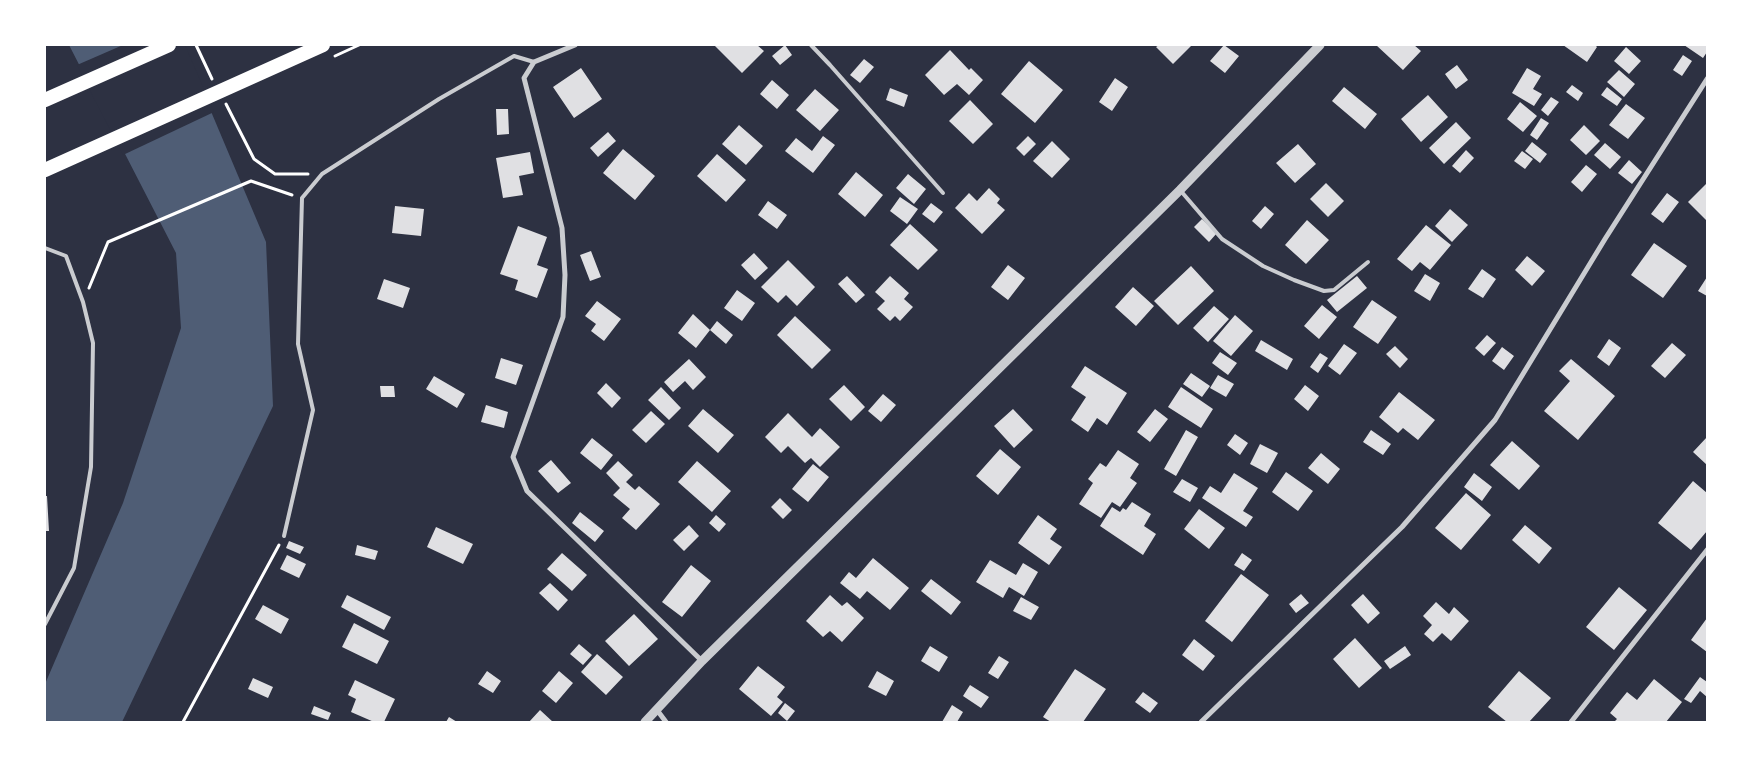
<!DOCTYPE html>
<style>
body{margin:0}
#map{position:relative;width:1752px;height:767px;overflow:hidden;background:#2d3142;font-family:Commissioner,sans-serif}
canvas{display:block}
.frame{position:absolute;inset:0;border:46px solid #fff;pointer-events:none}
</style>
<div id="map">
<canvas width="1752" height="767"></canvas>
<div class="frame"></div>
</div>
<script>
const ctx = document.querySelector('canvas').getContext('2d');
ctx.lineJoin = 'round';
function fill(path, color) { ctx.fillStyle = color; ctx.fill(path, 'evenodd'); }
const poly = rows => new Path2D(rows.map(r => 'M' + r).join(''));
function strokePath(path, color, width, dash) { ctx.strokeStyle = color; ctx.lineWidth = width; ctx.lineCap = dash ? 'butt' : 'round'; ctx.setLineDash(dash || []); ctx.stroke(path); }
fill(poly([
 [69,45,183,45,266,242,273,406,122,722,45,722,45,684,123,503,181,328,176,253]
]), '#4f5d75');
fill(poly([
 [123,45,185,45,214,112,123,155,77,65]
]), '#2d3142');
fill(poly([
 [714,45,757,45,764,51,742,73],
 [785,45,792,55,780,65,772,56],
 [1159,45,1192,45,1173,64,1156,47],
 [1224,45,1239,56,1225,73,1210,61],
 [1376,45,1414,45,1421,51,1403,70],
 [1563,45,1584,45,1587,46,1588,45,1595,45,1597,47,1587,62],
 [1684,45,1707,45,1707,52,1703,58],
 [1626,47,1641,61,1629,74,1614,61],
 [950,50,969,70,971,68,983,80,969,95,957,84,944,95,925,75],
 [1683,55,1692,61,1682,76,1673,70],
 [864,59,874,67,860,83,850,75],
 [1029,61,1063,90,1035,123,1001,94],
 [1457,65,1468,80,1456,89,1445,74],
 [581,68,602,99,574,118,553,87],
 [1527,68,1541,76,1533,89,1542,94,1534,106,1512,93],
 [1619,70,1635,84,1624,97,1607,82],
 [1115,78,1128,87,1112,111,1099,102],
 [772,80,789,95,777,109,760,94],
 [1572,85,1583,93,1578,101,1566,92],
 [1344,87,1377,114,1365,129,1332,101],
 [1607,87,1622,99,1617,106,1601,95],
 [890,88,908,95,904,107,886,100],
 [815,89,839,110,820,131,796,110],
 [1428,95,1448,117,1421,142,1401,119],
 [1551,97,1559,102,1548,116,1541,110],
 [970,100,993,124,973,144,949,121],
 [1520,102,1537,116,1523,132,1507,119],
 [1626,104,1645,118,1628,139,1609,125],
 [496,109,508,109,509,134,497,135],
 [1541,118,1549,123,1537,140,1530,135],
 [1456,122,1471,138,1444,164,1429,148],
 [739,125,763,146,746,165,722,144],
 [1584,125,1600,141,1586,155,1570,140],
 [608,132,616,141,598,157,590,148],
 [823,136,835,145,813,173,785,151,796,138,812,151],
 [1028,136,1036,144,1024,156,1016,148],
 [1052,141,1070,159,1052,178,1033,161],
 [1532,142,1547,154,1540,163,1525,151],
 [1605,143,1621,157,1610,169,1594,155],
 [1298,144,1316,164,1295,183,1276,163],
 [623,149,655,176,635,200,603,173],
 [1466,150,1474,158,1460,173,1452,166],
 [1522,151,1533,159,1525,169,1514,161],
 [530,152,534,173,519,176,523,195,503,198,496,158],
 [717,154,746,180,726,202,697,176],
 [1629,160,1642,172,1632,184,1618,173],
 [1586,165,1597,174,1582,192,1571,182],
 [856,172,883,195,865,217,838,194],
 [908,174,926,189,914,204,896,188],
 [1326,183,1344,201,1328,217,1310,199],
 [1707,183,1707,221,1688,202],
 [989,188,1000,199,997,203,1005,210,982,234,955,208,969,193,977,201],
 [1667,193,1679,202,1663,223,1651,214],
 [900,197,918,209,907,224,890,211],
 [768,201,787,215,777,229,758,215],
 [931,203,943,212,934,223,922,214],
 [395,206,424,209,421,236,392,233],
 [1265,206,1274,214,1261,229,1252,221],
 [1450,209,1468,225,1452,242,1435,226],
 [1202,219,1217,233,1209,242,1194,227],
 [1307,220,1329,240,1306,264,1285,245],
 [910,224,938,250,918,270,890,245],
 [1426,225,1451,245,1430,270,1420,262,1412,271,1397,259],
 [518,226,547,237,537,265,548,269,537,298,515,290,518,280,500,274],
 [1654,243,1687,266,1663,298,1631,275],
 [591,251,601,277,590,281,580,255],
 [754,253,768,268,755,280,741,265],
 [1527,256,1545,271,1532,286,1515,270],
 [788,260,815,287,797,306,786,295,778,303,761,287],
 [1008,265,1025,278,1008,300,991,287],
 [1191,266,1214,291,1178,325,1154,301],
 [1482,269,1496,279,1483,298,1468,289],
 [1425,274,1440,283,1430,301,1414,291],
 [847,276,865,295,856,303,838,284],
 [890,276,909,293,904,299,913,307,900,321,895,316,890,321,877,309,885,301,875,292],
 [1357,276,1367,288,1337,312,1327,300],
 [1707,277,1707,296,1698,291],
 [384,279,410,288,403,308,377,299],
 [1133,287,1154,306,1136,326,1115,307],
 [737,290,755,303,742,321,724,308],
 [1372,300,1397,317,1378,344,1353,327],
 [597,301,621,319,604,341,591,331,596,324,585,316],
 [1322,305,1337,317,1319,339,1304,326],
 [1214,306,1229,319,1208,342,1193,328],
 [693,314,710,330,696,348,678,333],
 [1235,315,1253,331,1231,356,1213,341],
 [795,316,831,350,812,369,777,335],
 [717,321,733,335,726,344,710,330],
 [1487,335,1496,343,1484,356,1475,348],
 [1609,339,1621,348,1609,366,1597,357],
 [1261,340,1293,359,1287,370,1255,351],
 [1672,343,1686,355,1665,378,1651,366],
 [1344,344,1357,353,1340,375,1328,366],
 [1395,346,1408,359,1400,368,1386,354],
 [1502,347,1514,356,1504,370,1492,361],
 [1220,352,1237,363,1228,375,1212,363],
 [1320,353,1328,358,1318,373,1310,367],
 [501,358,523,365,516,385,495,378],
 [689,359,706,377,693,390,685,381,673,392,664,382],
 [1571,359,1615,396,1578,440,1544,411,1570,381,1559,371],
 [1085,366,1127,393,1107,425,1097,418,1088,432,1071,420,1086,397,1071,387],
 [1191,373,1210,386,1202,397,1183,384],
 [1218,375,1234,384,1226,397,1210,388],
 [434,376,465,394,457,408,426,389],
 [606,383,621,398,612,408,597,393],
 [844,385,865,407,851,421,829,399],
 [1305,385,1319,396,1308,411,1294,399],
 [380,386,394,386,395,397,381,397],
 [661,387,681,408,669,420,648,400],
 [1181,387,1213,409,1201,428,1168,407],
 [1399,392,1435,420,1418,440,1403,428,1398,433,1379,417],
 [883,394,896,405,881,422,868,411],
 [486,405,508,412,504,428,481,422],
 [703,409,734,435,718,453,688,426],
 [1013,409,1033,430,1014,448,994,426],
 [1155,409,1168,419,1150,442,1137,432],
 [651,411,665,424,646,443,632,430],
 [788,413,812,437,820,428,840,447,820,467,811,458,805,463,788,446,781,453,765,437],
 [1186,430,1198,437,1176,476,1164,469],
 [1371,430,1391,444,1383,455,1363,442],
 [1235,434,1248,443,1240,455,1227,445],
 [1707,437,1707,465,1693,452],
 [592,438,613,455,601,470,580,453],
 [1512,441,1540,466,1519,490,1490,465],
 [1260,444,1278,453,1267,473,1250,464],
 [1000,449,1021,467,998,495,976,476],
 [1118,450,1139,464,1130,478,1137,483,1120,507,1112,502,1101,518,1079,504,1093,483,1088,479,1100,463,1106,467],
 [1321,453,1340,469,1328,484,1308,468],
 [551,460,571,483,558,493,538,471],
 [618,461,633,475,626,482,635,490,639,486,660,504,636,530,622,518,630,509,613,495,620,488,606,473],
 [697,461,731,491,712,512,678,482],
 [813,464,829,477,808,502,792,489],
 [1286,472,1313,491,1298,511,1272,492],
 [1234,473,1258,488,1243,511,1253,517,1246,527,1202,498,1210,486,1221,493],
 [1474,473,1492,487,1482,501,1464,487],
 [1182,479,1198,488,1190,502,1173,492],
 [1693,481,1707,493,1707,531,1691,550,1658,523],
 [1466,493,1491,515,1461,550,1435,528],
 [45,496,47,496,49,531,45,531],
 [780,498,792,510,783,519,771,507],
 [1132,502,1151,514,1144,526,1156,534,1143,555,1100,526,1112,507,1120,512,1123,508,1126,510],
 [1199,509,1225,528,1209,549,1184,529],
 [580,512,604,531,595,542,572,523],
 [716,515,726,524,719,532,709,523],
 [1038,515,1057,529,1050,539,1062,547,1049,565,1018,543],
 [689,525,699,536,684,551,673,540],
 [1525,525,1552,548,1539,564,1512,540],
 [436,527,473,544,463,564,427,547],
 [289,541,304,547,300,554,286,548],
 [357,545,378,551,375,560,355,555],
 [562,553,587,575,572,591,547,569],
 [1242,553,1252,560,1244,571,1234,565],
 [287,555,306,564,299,578,280,569],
 [873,558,909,588,890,610,867,591,860,599,840,583,849,572,856,578],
 [990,560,1016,575,1023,563,1038,572,1024,596,1009,587,1003,598,976,582],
 [691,565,711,581,682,617,662,602],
 [1241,574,1269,595,1232,642,1205,621],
 [931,579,961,602,951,615,921,591],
 [550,583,568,600,558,611,539,593],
 [1619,587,1647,610,1614,650,1586,627],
 [1301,594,1309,603,1296,613,1289,604],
 [1363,594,1380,613,1368,624,1351,605],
 [347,595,391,617,384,630,341,607],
 [830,595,842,606,847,602,864,618,842,642,830,631,823,637,806,621],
 [1021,597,1039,607,1031,620,1013,611],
 [1436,602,1449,614,1454,607,1469,621,1451,641,1442,633,1433,642,1424,634,1432,625,1423,616],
 [263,605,289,619,281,634,255,619],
 [634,614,658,639,629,666,605,641],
 [1707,618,1707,652,1691,640],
 [354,623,389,641,377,664,342,647],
 [1355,638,1382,668,1359,688,1333,659],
 [1194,639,1215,656,1203,671,1182,655],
 [579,644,592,655,583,665,570,654],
 [930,646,948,657,939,672,921,661],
 [1405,646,1411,655,1390,669,1384,661],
 [597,654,623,677,606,695,581,672],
 [999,656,1009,662,998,679,988,673],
 [758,666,785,687,777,697,783,702,771,716,739,689],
 [1075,669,1106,689,1083,722,1051,722,1043,717],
 [487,671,501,681,493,693,478,684],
 [559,671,573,683,556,703,542,691],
 [877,671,894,681,886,696,868,687],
 [1519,671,1551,698,1529,722,1507,722,1488,707],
 [1700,677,1707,682,1707,697,1700,691,1691,703,1684,699],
 [253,678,273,687,268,698,248,689],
 [1654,679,1682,702,1666,722,1614,722,1617,719,1610,713,1627,692,1637,700],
 [355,680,395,699,384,722,374,722,351,712,356,699,348,695],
 [970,685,989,697,981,708,963,696],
 [1143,692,1158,703,1150,713,1135,702],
 [785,703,795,711,787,721,778,713],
 [952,705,963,712,957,722,942,722],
 [314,706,331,713,328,720,311,714],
 [540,710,553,722,529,722],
 [449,717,457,722,446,722]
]), '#e0e0e3');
strokePath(poly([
 [196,45,212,79],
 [335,56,359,45],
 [226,104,254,159,275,174,308,174],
 [89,288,108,242,251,181,292,195],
 [183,722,279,545]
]), '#fff', 3);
strokePath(poly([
 [811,45,830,65,943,193],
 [1180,190,1222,239,1263,266,1294,280,1324,291,1334,290,1368,262],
 [45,248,66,256,83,302,93,343,91,467,74,568,45,624],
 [284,536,313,410,298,344,302,198,322,174,439,99,514,56,534,62]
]), '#caccd0', 4);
strokePath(poly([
 [575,45,534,62,524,78,562,228,565,275,563,317,513,457,527,491,702,661],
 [657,710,666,722],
 [1201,722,1402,527,1495,420,1605,239,1707,79],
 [1571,722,1707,550]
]), '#caccd0', 5);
strokePath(poly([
 [645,722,702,661,1180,190,1320,45]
]), '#caccd0', 9);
strokePath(poly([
 [45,100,169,45],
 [45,170,323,45]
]), '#fff', 14);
</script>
